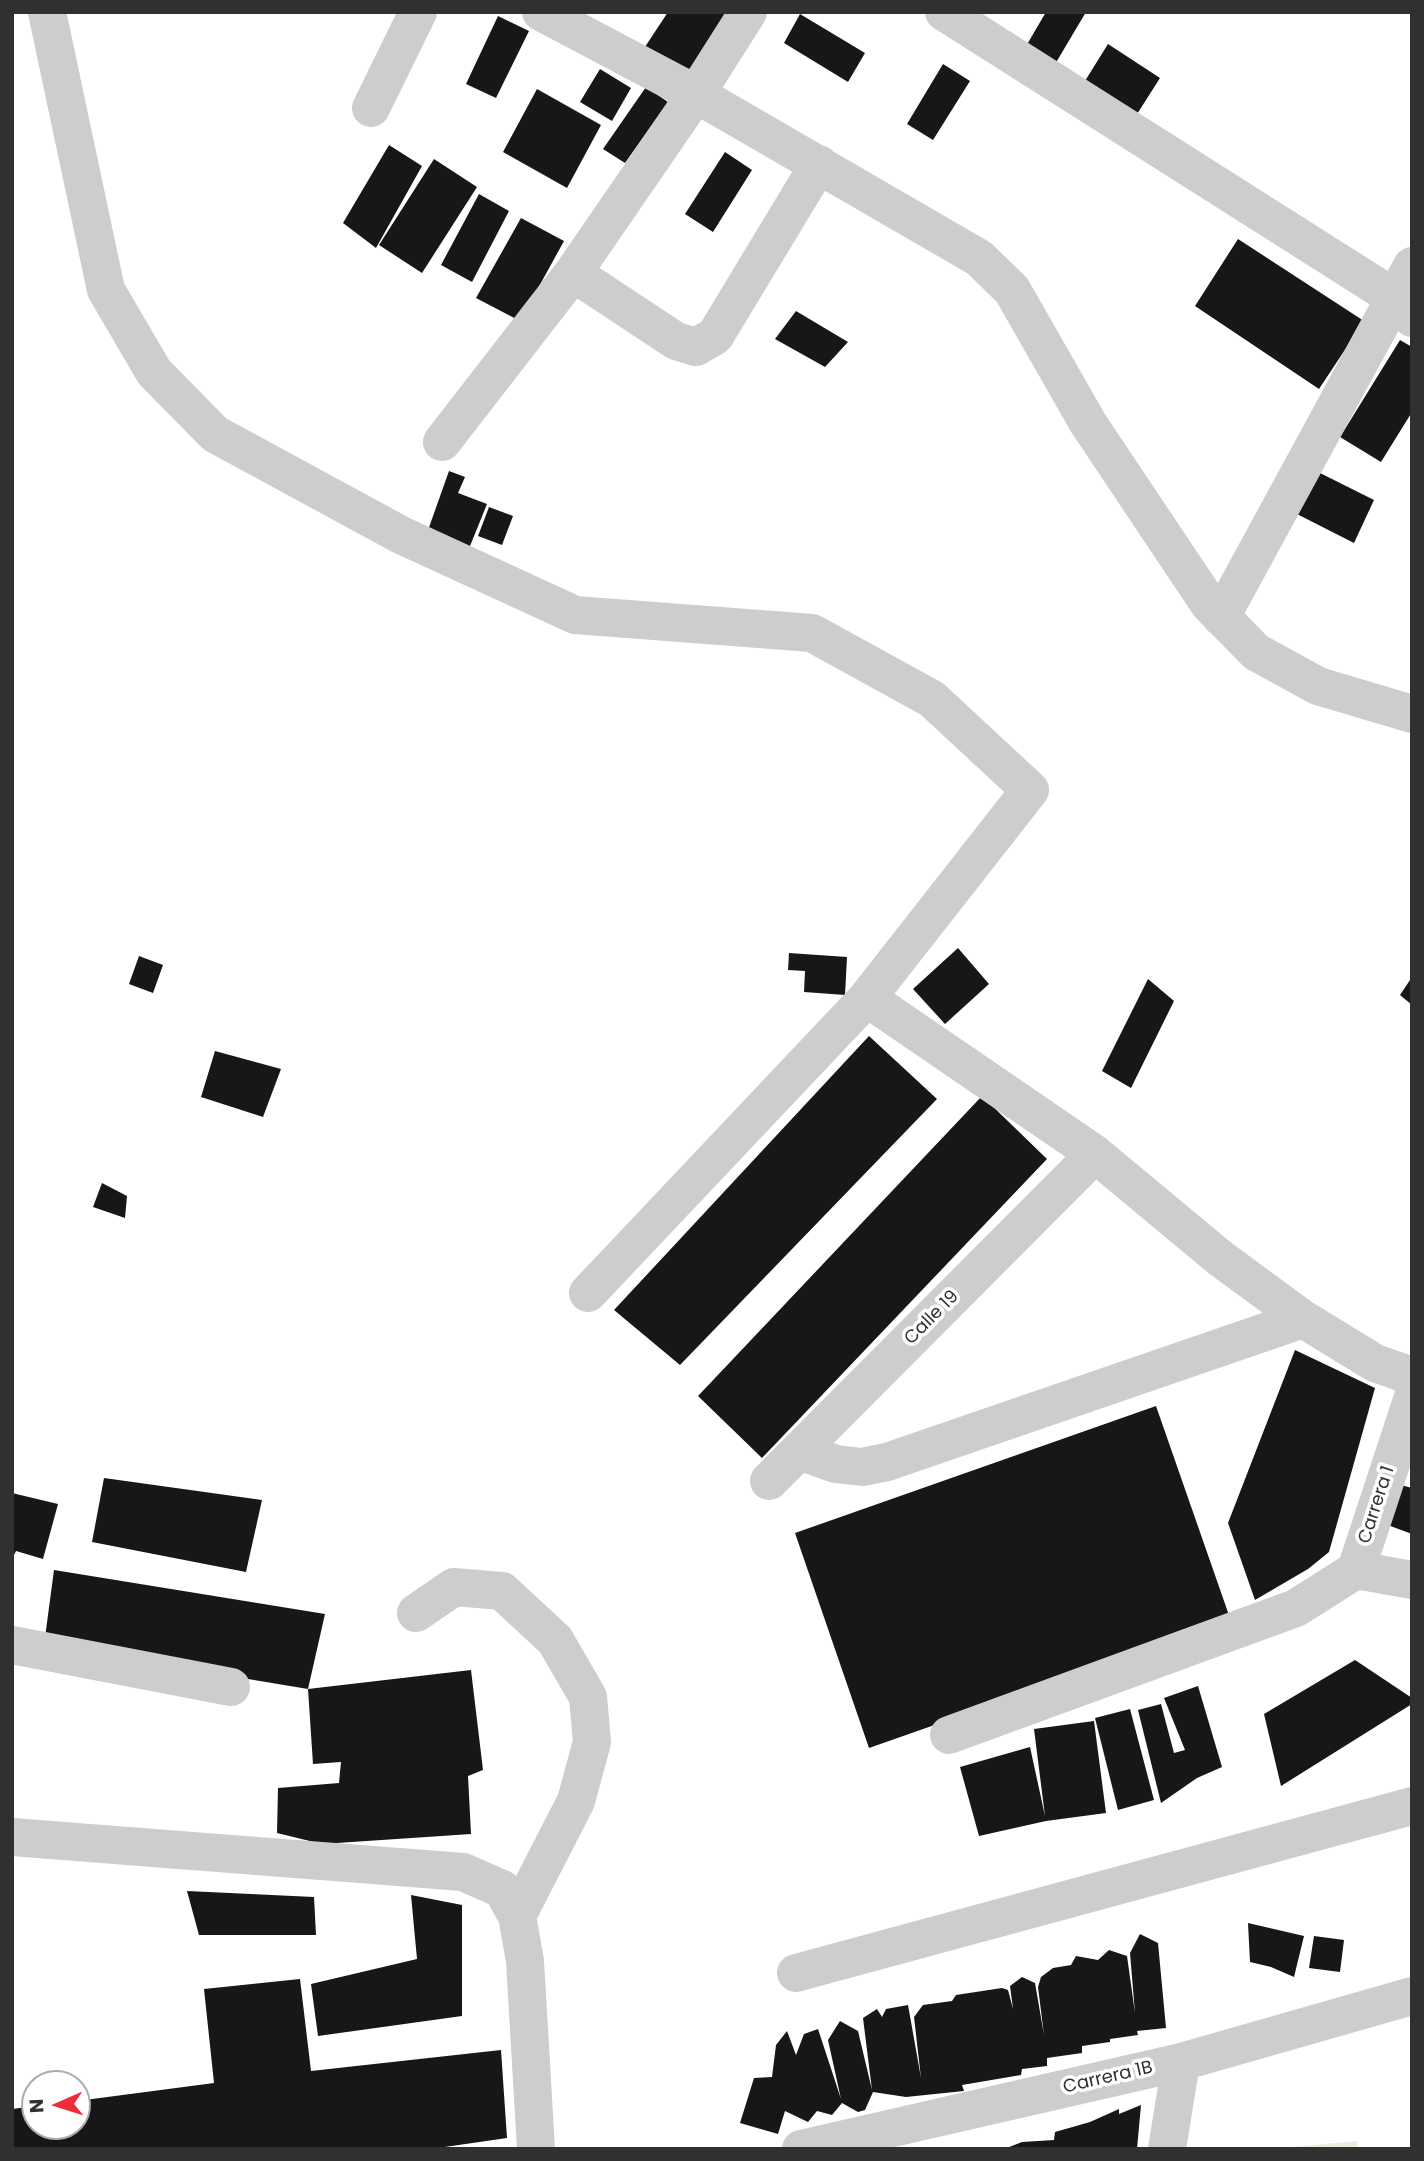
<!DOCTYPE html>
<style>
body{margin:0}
#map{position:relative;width:1424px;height:2161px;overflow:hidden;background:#fff;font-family:Poppins,sans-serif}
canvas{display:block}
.frame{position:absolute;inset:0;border:14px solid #303030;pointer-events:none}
.north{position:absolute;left:21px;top:2070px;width:70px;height:70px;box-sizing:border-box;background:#fff;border:2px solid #acacac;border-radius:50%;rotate:267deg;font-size:19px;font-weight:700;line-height:28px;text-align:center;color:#303030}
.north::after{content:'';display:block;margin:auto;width:24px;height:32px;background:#ed2c3b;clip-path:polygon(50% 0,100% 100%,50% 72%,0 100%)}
</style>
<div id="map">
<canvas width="1424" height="2161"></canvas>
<div class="frame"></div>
<div class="north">N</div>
</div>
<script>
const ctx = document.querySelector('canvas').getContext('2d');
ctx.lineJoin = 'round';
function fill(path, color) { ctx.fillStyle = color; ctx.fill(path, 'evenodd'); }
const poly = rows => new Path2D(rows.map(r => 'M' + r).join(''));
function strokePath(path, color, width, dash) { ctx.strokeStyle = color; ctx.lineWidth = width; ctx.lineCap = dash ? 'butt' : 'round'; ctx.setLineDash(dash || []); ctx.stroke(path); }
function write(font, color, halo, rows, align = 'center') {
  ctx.font = font + ' Poppins,sans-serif'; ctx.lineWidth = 7; ctx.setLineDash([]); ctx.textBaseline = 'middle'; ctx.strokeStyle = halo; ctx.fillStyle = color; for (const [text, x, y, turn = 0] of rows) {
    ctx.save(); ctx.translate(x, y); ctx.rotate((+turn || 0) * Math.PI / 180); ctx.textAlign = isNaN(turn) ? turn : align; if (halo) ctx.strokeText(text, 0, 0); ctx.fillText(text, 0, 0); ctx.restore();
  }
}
fill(poly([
 [1357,2141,1357,2149,1269,2149]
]), '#e6eede');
fill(poly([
 [668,12,731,12,683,86,639,56],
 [1046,12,1086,12,1051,71,1022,53],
 [800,14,865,53,848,82,784,43],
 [498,16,529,31,496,98,466,84],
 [1108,44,1160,78,1132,122,1080,89],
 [943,64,970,81,933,140,907,124],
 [600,69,631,88,612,121,580,102],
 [646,87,668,102,625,163,603,149],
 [537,89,601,125,567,188,503,152],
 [389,145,422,166,376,248,343,223],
 [725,152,752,170,713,232,685,214],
 [434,159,477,187,422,273,379,245],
 [479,194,509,211,472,282,441,265],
 [521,218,564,241,520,321,476,298],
 [1238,239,1364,321,1319,389,1195,306],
 [796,311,848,342,825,367,775,339],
 [1400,340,1412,347,1412,412,1381,462,1340,437],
 [1312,469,1374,500,1354,543,1291,511],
 [449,471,465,477,458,493,487,504,468,551,427,533],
 [489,507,513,516,502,545,478,536],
 [958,948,989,984,945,1024,913,989],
 [789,953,847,957,845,995,804,992,805,971,788,970],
 [139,956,163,965,153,993,129,984],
 [1412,977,1412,1005,1400,995],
 [1148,979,1174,1001,1131,1088,1102,1071],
 [869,1036,937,1099,680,1365,614,1310],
 [215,1051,281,1069,263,1117,201,1097],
 [982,1096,1047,1159,762,1458,698,1396],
 [102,1183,127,1196,125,1218,93,1207],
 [1295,1350,1375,1388,1329,1552,1308,1569,1255,1600,1228,1523],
 [1156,1406,1231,1621,869,1748,795,1533],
 [104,1478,262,1500,246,1572,92,1542],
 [1401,1485,1412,1488,1412,1534,1385,1524],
 [12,1493,58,1504,43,1559,16,1551,12,1559],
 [54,1570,325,1614,308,1689,471,1670,483,1770,468,1776,471,1834,322,1844,277,1833,278,1788,339,1783,341,1762,313,1764,308,1689,44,1645],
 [1355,1660,1412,1698,1412,1704,1281,1786,1264,1714],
 [1198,1686,1222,1767,1197,1778,1161,1803,1138,1710,1161,1704,1174,1753,1185,1750,1164,1698],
 [1130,1709,1154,1800,1118,1810,1095,1718],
 [1094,1721,1106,1813,1046,1821,979,1836,960,1767,1030,1747,1045,1816,1034,1729],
 [187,1891,314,1897,316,1935,199,1935],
 [411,1895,462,1905,462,2016,318,2036,311,1984,417,1959],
 [1248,1923,1304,1936,1294,1977,1271,1967,1250,1962],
 [1140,1934,1158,1943,1166,2028,1137,2031,1138,2035,1110,2039,1110,2042,1082,2046,1082,2053,1047,2058,1047,2066,1022,2069,1021,2075,962,2085,964,2091,906,2097,873,2092,865,2110,858,2112,842,2103,832,2115,817,2111,808,2122,785,2111,778,2134,740,2123,754,2078,772,2077,776,2045,787,2031,796,2055,804,2034,818,2029,841,2099,828,2040,840,2021,858,2031,872,2090,863,2018,877,2009,882,2017,886,2009,908,2005,921,2078,914,2017,923,2005,952,2001,956,1995,1002,1988,1008,1990,1013,2009,1010,1986,1022,1977,1035,1983,1044,2035,1038,1987,1041,1977,1053,1968,1071,1965,1076,1956,1098,1960,1109,1950,1127,1956,1135,2013,1130,1953],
 [1314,1936,1344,1940,1340,1972,1309,1968],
 [300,1979,311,2071,501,2050,507,2138,431,2149,12,2149,12,2109,35,2106,35,2126,77,2126,77,2101,214,2083,204,1989],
 [1141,2105,1137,2149,1004,2149,1022,2142,1054,2140,1055,2132,1090,2122,1119,2109,1119,2114]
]), '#171717');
strokePath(poly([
 [47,12,106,290,154,372,215,434,401,535,575,615,812,633,932,699,1030,790,867,998,588,1293],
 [541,12,696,94,979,258,1012,290,1088,423,1209,604,1256,652,1318,686,1412,714],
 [944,12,1395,298,1412,318],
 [371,108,418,12],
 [573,273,676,341,696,347,715,336,819,164],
 [442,442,573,273,696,94,748,12],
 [1221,617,1412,266],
 [867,998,1095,1154,1220,1258,1303,1319,1375,1363,1412,1376],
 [799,1451,836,1464,862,1467,887,1462,1303,1319],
 [769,1481,1095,1154],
 [1356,1570,1412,1400],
 [416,1613,454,1587,502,1591,555,1640,588,1697,592,1742,576,1801,517,1916],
 [12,1645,231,1687],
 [949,1735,1296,1608,1356,1570,1412,1580],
 [12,1837,463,1872,502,1889,517,1916,525,1961,536,2149],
 [796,1973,1412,1806],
 [801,2149,1181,2062,1412,1996],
 [1167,2149,1181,2062]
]), '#cdcdcd', 38);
write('18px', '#303030', '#fff', [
 ["Calle 19",932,1318,-45],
 ["Carrera 1",1377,1505,-72],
 ["Carrera 1B",1108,2078,-13]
]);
</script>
